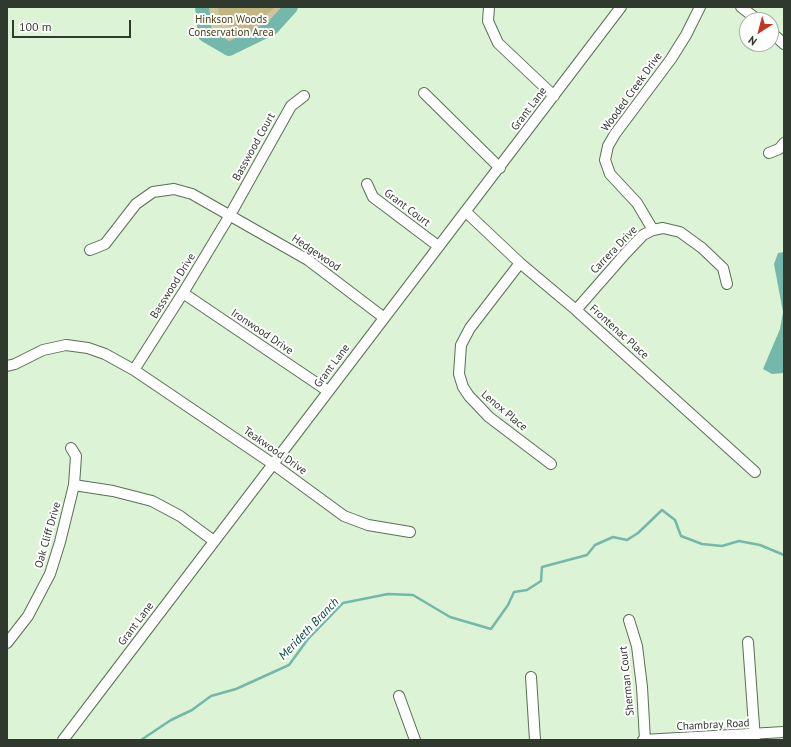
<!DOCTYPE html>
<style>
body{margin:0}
#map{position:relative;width:791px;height:747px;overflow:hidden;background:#dcf3d6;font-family:"PT Sans",sans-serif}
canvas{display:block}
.frame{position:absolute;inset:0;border:8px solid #30392e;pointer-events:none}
.north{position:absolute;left:739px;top:12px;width:40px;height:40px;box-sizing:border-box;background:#fff;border:1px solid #acb0ab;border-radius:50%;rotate:216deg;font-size:11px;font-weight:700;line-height:16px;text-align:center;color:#30392e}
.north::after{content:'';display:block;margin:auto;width:14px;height:18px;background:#c2371d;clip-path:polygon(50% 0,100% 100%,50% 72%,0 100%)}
.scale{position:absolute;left:12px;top:20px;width:119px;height:18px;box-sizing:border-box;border:2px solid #30392e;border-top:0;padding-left:5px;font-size:12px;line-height:14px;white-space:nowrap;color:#30392e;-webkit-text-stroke:3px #fff;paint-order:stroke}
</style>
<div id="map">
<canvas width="791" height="747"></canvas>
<div class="frame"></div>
<div class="north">N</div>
<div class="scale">100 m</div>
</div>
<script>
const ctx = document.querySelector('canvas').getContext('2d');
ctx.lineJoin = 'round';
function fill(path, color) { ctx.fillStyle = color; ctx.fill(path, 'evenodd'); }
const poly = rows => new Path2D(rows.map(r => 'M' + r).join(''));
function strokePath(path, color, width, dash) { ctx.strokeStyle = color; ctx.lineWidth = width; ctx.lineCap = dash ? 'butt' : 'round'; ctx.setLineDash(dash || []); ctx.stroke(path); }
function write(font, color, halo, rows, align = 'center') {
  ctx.font = font + ' "PT Sans",sans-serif'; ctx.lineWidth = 4; ctx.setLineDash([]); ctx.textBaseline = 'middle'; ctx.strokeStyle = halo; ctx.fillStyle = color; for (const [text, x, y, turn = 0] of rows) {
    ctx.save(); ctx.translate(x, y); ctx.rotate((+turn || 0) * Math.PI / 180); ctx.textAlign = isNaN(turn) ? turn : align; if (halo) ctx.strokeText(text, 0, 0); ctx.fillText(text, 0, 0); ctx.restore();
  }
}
fill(poly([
 [202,7,291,7,272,28,229,49,205,35]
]), '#cfc69e');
fill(poly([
 [218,7,275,7,266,15,259,30,245,36,232,29,219,14]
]), '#c2b682');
fill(poly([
 [784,252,784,373,772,374,763,369,780,329,783,312,774,264,778,253]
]), '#74b7ab');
strokePath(poly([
 [141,740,171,720,192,710,211,696,236,689,289,665,308,639,343,603,388,594,413,595,450,617,491,629,508,605,514,592,527,590,541,581,542,567,587,555,595,545,613,537,627,540,638,533,662,510,675,520,681,536,702,544,722,546,739,541,760,545,784,555]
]), '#74b7ab', 2.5);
strokePath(poly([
 [202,7,205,35,229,49,272,28,291,7]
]), '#74b7ab', 14);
const minor = poly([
 [489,7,488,21,498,43,554,96],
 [741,7,758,20],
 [771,32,784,44],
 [424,93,500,168],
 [769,153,779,149,784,143],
 [367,184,373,197,438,246],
 [466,212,520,263,576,310,755,472],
 [653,230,637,203,610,174,605,160,608,146,615,134,671,59,686,35,700,7],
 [90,250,105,244,136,204,153,192,174,189,192,194,308,260,383,317],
 [520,263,470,328,461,345,459,374,463,387,469,396,489,417,551,464],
 [183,293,328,391],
 [576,310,625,254,643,235,653,230,663,228,680,232,702,248,723,268,727,284],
 [7,366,15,364,43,350,66,345,88,348,105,354,134,370,273,464,344,516,368,525,410,532],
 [134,370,183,293,230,215,291,106,304,96],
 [74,485,113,491,152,501,180,516,214,541],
 [629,620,637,646,642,687,645,740],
 [748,642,755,740],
 [7,643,28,616,50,574,60,542,74,485,76,456,71,448],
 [531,677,535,740],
 [399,696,415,740],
 [63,740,621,7],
 [643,740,784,732]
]);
strokePath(minor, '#5b6f56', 12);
strokePath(minor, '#fff', 10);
write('11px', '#4a4117', '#fff', [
 ["Hinkson Woods",231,20],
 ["Conservation Area",231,33]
]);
write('11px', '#30392e', '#fff', [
 ["Wooded Creek Drive",632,92,-54],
 ["Grant Lane",529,109,-53],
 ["Basswood Court",254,147,-61],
 ["Grant Court",407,208,37],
 ["Carrera Drive",614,250,-46],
 ["Hedgewood",316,253,34],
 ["Basswood Drive",173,286,-58],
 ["Ironwood Drive",262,332,34],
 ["Frontenac Place",619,332,42],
 ["Grant Lane",332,366,-53],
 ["Lenox Place",504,411,40],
 ["Teakwood Drive",275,451,35],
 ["Oak Cliff Drive",48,535,-74],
 ["Grant Lane",136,624,-53],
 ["Sherman Court",627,681,-96],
 ["Chambray Road",713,725,-3]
]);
write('italic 12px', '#04433c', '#fff', [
 ["Merideth Branch",309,629,-46]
]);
</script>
